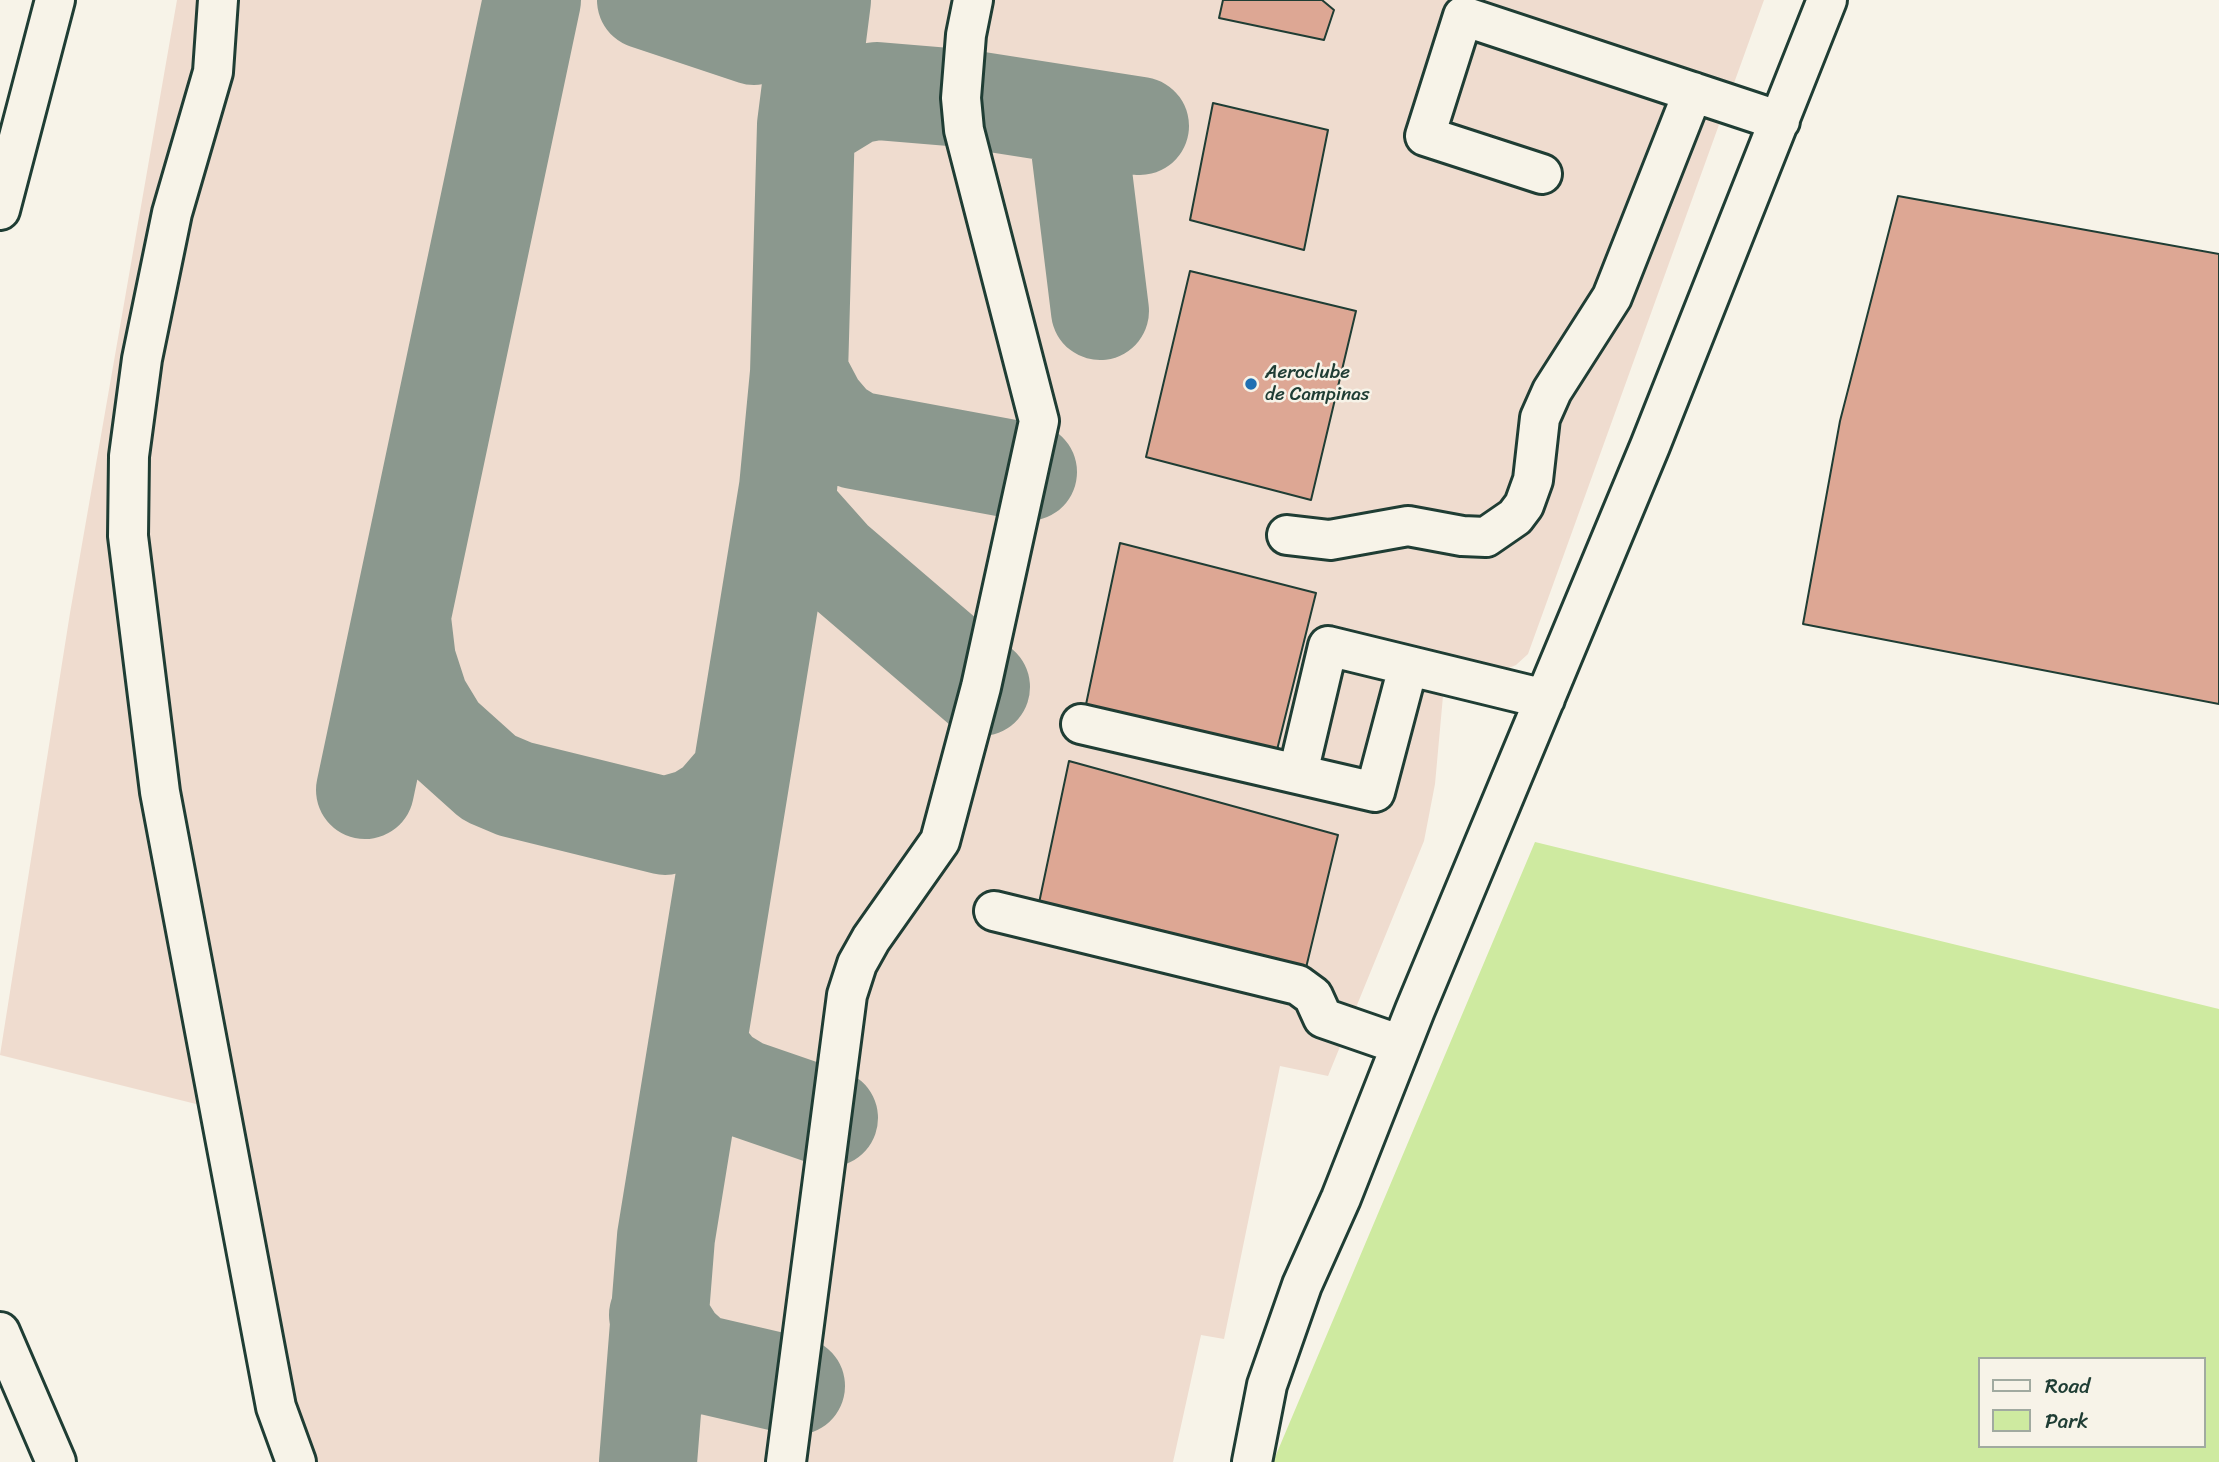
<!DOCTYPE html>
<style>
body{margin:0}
#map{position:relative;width:2219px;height:1462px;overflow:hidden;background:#f7f3e8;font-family:Sriracha,sans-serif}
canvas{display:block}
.legend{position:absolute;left:1978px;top:1357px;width:228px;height:91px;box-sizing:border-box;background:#f7f3e8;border:2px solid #a1aaa0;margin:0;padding:9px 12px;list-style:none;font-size:21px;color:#1f3d34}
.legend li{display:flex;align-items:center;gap:14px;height:35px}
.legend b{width:35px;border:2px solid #a1aaa0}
</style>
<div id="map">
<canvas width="2219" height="1462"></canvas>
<ul class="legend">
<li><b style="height:9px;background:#f7f3e8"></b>Road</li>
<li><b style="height:19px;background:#ceeaa0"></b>Park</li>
</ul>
</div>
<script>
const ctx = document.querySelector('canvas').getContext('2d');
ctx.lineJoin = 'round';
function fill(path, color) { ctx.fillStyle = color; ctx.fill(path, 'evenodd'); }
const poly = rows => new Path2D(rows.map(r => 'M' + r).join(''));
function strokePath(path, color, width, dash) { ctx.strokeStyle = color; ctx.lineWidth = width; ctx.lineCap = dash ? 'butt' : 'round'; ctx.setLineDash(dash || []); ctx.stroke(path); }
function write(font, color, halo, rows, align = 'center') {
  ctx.font = font + ' Sriracha,sans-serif'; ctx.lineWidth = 5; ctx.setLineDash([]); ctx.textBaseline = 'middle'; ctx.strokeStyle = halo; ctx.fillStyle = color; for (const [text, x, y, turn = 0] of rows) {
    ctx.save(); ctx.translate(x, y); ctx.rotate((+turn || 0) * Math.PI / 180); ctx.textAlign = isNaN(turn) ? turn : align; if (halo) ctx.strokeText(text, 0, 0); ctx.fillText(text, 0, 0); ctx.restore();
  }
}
fill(poly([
 [177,0,1764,0,1528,654,1516,665,1502,671,1446,663,1435,784,1424,841,1328,1076,1280,1066,1224,1339,1201,1335,1173,1462,281,1462,200,1105,0,1055,70,613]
]), '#efdccf');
fill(poly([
 [1535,842,2219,1009,2219,1462,1273,1462],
 [1979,1359,2203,1359,2203,1446,1979,1446]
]), '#ceeaa0');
strokePath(poly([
 [646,0,754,36,780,31,820,10],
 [1076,116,1100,311],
 [806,125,855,95,877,91,961,98,1140,126],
 [799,373,817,407,834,427,855,440,1028,472],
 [785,506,834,561,981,687],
 [402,619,407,661,420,701,440,734,489,778,515,789,665,826,696,817,715,805,740,776],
 [365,790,532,0],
 [697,1046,719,1074,742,1088,829,1118],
 [658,1315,677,1345,697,1363,796,1386],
 [648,1462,666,1237,788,488,799,373,806,125,822,0]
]), '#8b988e', 98);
const building = poly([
 [1223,0,1322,0,1334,10,1324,40,1219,18,1223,0],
 [1213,103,1328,130,1304,250,1190,220,1213,103],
 [1898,196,2219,254,2219,704,1803,624,1840,421,1898,196],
 [1190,271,1356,311,1311,500,1146,457,1190,271],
 [1120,543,1316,593,1274,762,1084,714,1120,543],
 [1069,761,1338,835,1305,972,1039,903,1069,761]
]);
fill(building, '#dda794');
strokePath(building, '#1f3d34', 2);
const minor = poly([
 [218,0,213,72,172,213,142,359,129,456,128,536,160,792,276,1407,296,1462],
 [1542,174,1425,136,1463,16,1780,121],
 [1287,535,1330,540,1408,526,1462,536,1486,537,1515,517,1524,505,1533,480,1540,418,1552,391,1612,297,1693,92],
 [1081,724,1375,792,1408,667],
 [1298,773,1328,646,1545,699],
 [994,911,1298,985,1313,996,1323,1018,1401,1045],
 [786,1462,847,995,857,964,871,939,940,841,981,687,1039,421,964,130,961,98,966,35,973,0],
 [1252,1462,1267,1385,1302,1285,1341,1198,1415,1010,1650,446,1827,0]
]);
const major = poly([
 [0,210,55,0],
 [0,1332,56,1462]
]);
strokePath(minor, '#1f3d34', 44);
strokePath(major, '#1f3d34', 44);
strokePath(minor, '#f7f3e8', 38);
strokePath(major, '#f7f3e8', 38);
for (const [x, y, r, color] of [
 [1251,384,7,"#1f6fb2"]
]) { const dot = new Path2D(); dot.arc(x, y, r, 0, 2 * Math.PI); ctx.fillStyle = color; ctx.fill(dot); strokePath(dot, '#f7f3e8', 2.5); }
write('19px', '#1f3d34', '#f7f3e8', [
 ["Aeroclube",1265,373],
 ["de Campinas",1265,395]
], 'left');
</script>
